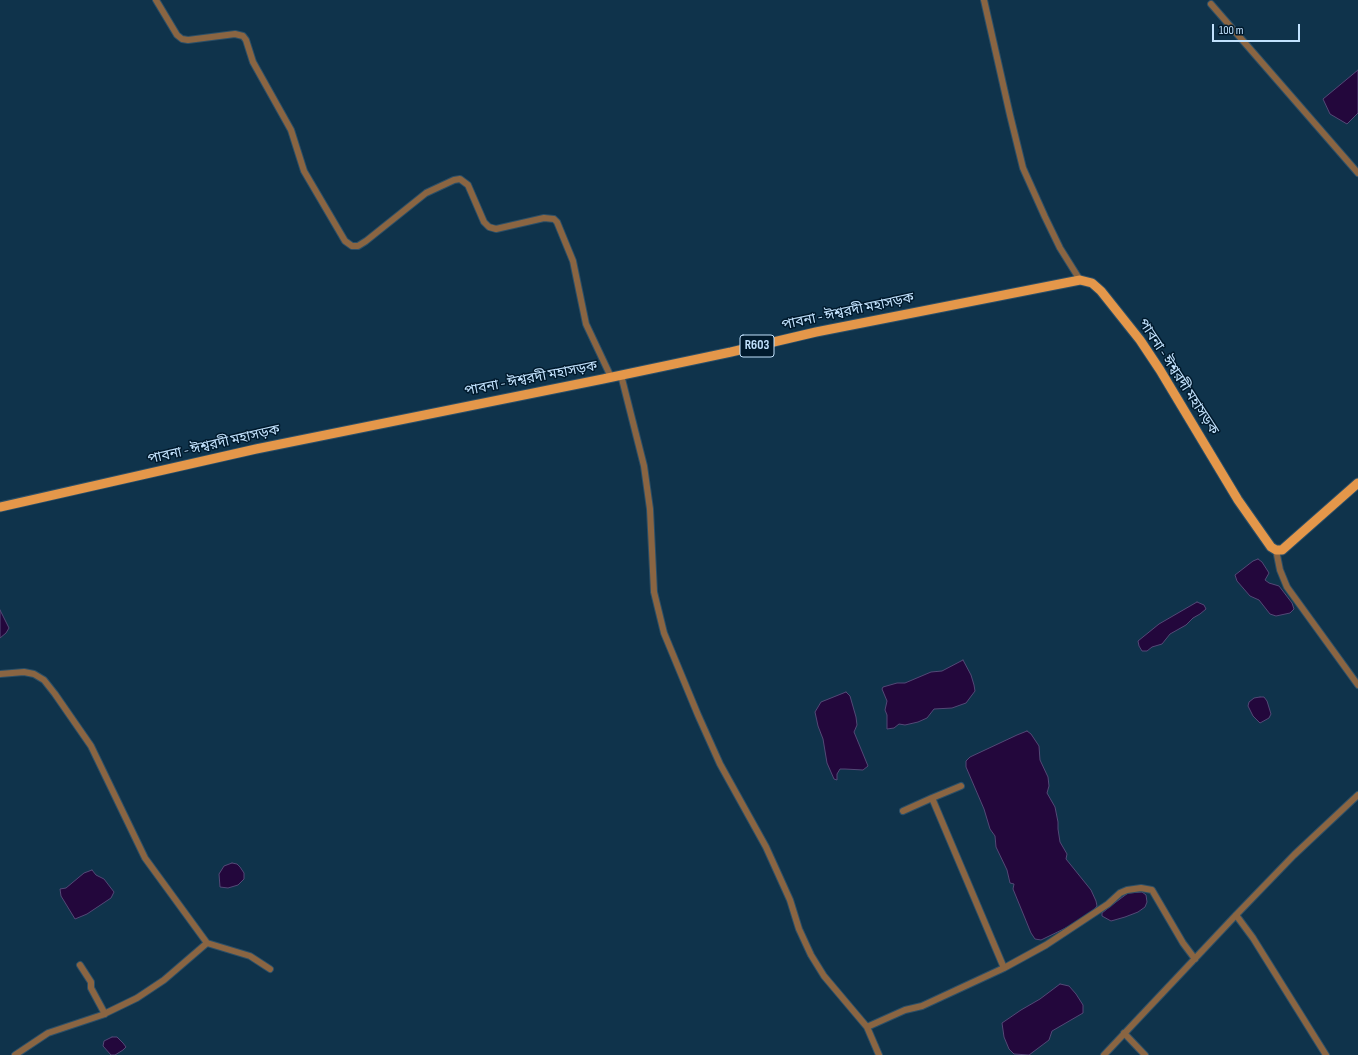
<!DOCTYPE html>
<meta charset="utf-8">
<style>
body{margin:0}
#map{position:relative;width:1358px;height:1055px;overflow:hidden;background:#0f334b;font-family:"Sofia Sans Condensed",sans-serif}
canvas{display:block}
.scale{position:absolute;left:1212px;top:24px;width:88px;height:18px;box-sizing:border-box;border:2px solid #c2e2fd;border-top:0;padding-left:5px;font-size:12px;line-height:14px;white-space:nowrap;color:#c2e2fd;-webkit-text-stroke:3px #001a2d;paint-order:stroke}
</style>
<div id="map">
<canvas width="1358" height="1055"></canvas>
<div class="scale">100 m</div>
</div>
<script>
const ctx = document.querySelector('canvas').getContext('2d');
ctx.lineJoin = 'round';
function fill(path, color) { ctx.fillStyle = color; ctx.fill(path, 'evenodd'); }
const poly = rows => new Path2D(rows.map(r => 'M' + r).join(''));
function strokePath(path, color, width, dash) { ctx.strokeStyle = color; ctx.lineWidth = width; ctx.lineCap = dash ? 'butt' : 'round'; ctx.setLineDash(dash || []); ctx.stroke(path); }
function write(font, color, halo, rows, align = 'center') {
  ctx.font = font + ' "Sofia Sans Condensed","Noto Sans Bengali",sans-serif'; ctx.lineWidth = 3; ctx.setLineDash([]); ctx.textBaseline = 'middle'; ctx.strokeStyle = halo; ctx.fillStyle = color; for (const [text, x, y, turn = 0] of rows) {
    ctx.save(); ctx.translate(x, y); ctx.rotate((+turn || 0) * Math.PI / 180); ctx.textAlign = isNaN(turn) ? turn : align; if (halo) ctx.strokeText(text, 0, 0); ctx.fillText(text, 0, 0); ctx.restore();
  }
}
const water = poly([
 [1358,70,1358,113,1347,124,1330,114,1323,99,1358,70],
 [1258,559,1262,562,1269,573,1265,580,1269,583,1279,586,1292,603,1294,609,1290,613,1276,616,1270,614,1259,600,1250,596,1237,581,1235,575,1253,561,1258,559],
 [1197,602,1204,605,1206,609,1200,614,1193,618,1186,625,1170,634,1162,644,1152,647,1147,651,1142,651,1139,646,1138,641,1159,624,1197,602],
 [0,610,9,628,6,633,0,638,0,610],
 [963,660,971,675,974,685,975,691,966,703,952,708,934,709,927,718,918,722,905,725,899,724,894,728,887,729,887,715,885,710,887,701,882,689,883,687,897,683,905,683,931,672,942,671,963,660],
 [846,692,850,696,856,717,857,725,854,732,868,766,863,770,845,769,840,769,837,774,837,780,834,779,827,763,823,739,818,726,815,712,821,702,846,692],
 [1260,697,1264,697,1267,701,1271,714,1269,718,1260,723,1253,716,1248,706,1249,702,1254,698,1260,697],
 [1027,731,1031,734,1039,746,1040,760,1048,777,1049,786,1047,793,1055,807,1058,822,1058,829,1060,842,1067,854,1066,859,1091,890,1096,901,1097,906,1093,911,1078,922,1041,940,1035,939,1031,933,1013,889,1014,884,1010,883,1007,870,996,847,995,836,990,829,984,809,966,767,966,761,970,757,1017,735,1027,731],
 [232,863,237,864,240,867,244,873,244,879,238,885,228,888,220,887,219,874,224,866,232,863],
 [92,870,96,875,104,879,114,892,111,898,87,914,75,919,61,896,60,889,66,888,84,873,92,870],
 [1142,892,1146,895,1147,902,1145,907,1138,912,1125,917,1111,921,1102,916,1102,913,1112,905,1128,893,1142,892],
 [1060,984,1069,986,1076,994,1083,1005,1083,1013,1052,1031,1049,1040,1029,1055,1014,1054,1009,1049,1004,1037,1002,1023,1021,1010,1040,999,1060,984],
 [112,1037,117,1037,123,1043,126,1047,123,1050,115,1055,111,1055,103,1046,104,1041,112,1037]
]);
fill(water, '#23073c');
strokePath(water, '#534976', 1);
const minor = poly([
 [156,0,177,35,182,39,188,40,235,34,243,36,246,40,253,62,291,130,304,171,345,241,352,246,358,246,366,241,426,193,454,180,460,179,468,185,484,222,489,227,496,229,544,218,554,219,557,222,573,261,586,324,611,377],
 [984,0,1010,115,1023,168,1045,217,1060,248,1080,280],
 [1211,4,1358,173],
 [621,375,644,466,650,509,654,592,664,633,698,715,720,764,766,847,790,900,799,929,811,955,824,976,867,1027,879,1055],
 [1276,550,1280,570,1287,587,1358,685],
 [0,674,24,672,34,674,44,680,55,694,91,746,145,858,207,943,250,956,270,969],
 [932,798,961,786],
 [903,811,932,798,1004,968],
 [1236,915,1253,938,1326,1055],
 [80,965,91,982,91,988,105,1014],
 [867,1027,905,1010,922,1006,1004,968,1046,945,1108,904,1120,893,1127,890,1141,888,1152,890,1183,943,1195,959],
 [1124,1033,1145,1055],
 [15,1055,48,1033,102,1015,137,998,164,980,207,943],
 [1104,1055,1236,915,1294,855,1358,795]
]);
const primary = poly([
 [0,507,256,449,603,379,731,352,816,332,1080,280,1092,283,1101,291,1140,340,1160,370,1238,500,1271,547,1276,550,1282,550,1358,483]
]);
strokePath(minor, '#2c4f67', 8);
strokePath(primary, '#2c4f67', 11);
strokePath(minor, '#8a6542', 6);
strokePath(primary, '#e4974a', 9);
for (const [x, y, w] of [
 [757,346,34]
]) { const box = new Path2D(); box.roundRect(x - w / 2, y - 11, w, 22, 3); ctx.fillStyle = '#001a2d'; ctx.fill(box); strokePath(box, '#c2e2fd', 1); }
write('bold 13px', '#c2e2fd', null, [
 ["R603",757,346]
]);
write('14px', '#c2e2fd', '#001a2d', [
 ["পাবনা - ঈশ্বরদী মহাসড়ক",848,312,-12],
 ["পাবনা - ঈশ্বরদী মহাসড়ক",1178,377,57],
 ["পাবনা - ঈশ্বরদী মহাসড়ক",531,379,-11],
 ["পাবনা - ঈশ্বরদী মহাসড়ক",214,445,-13]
]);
</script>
